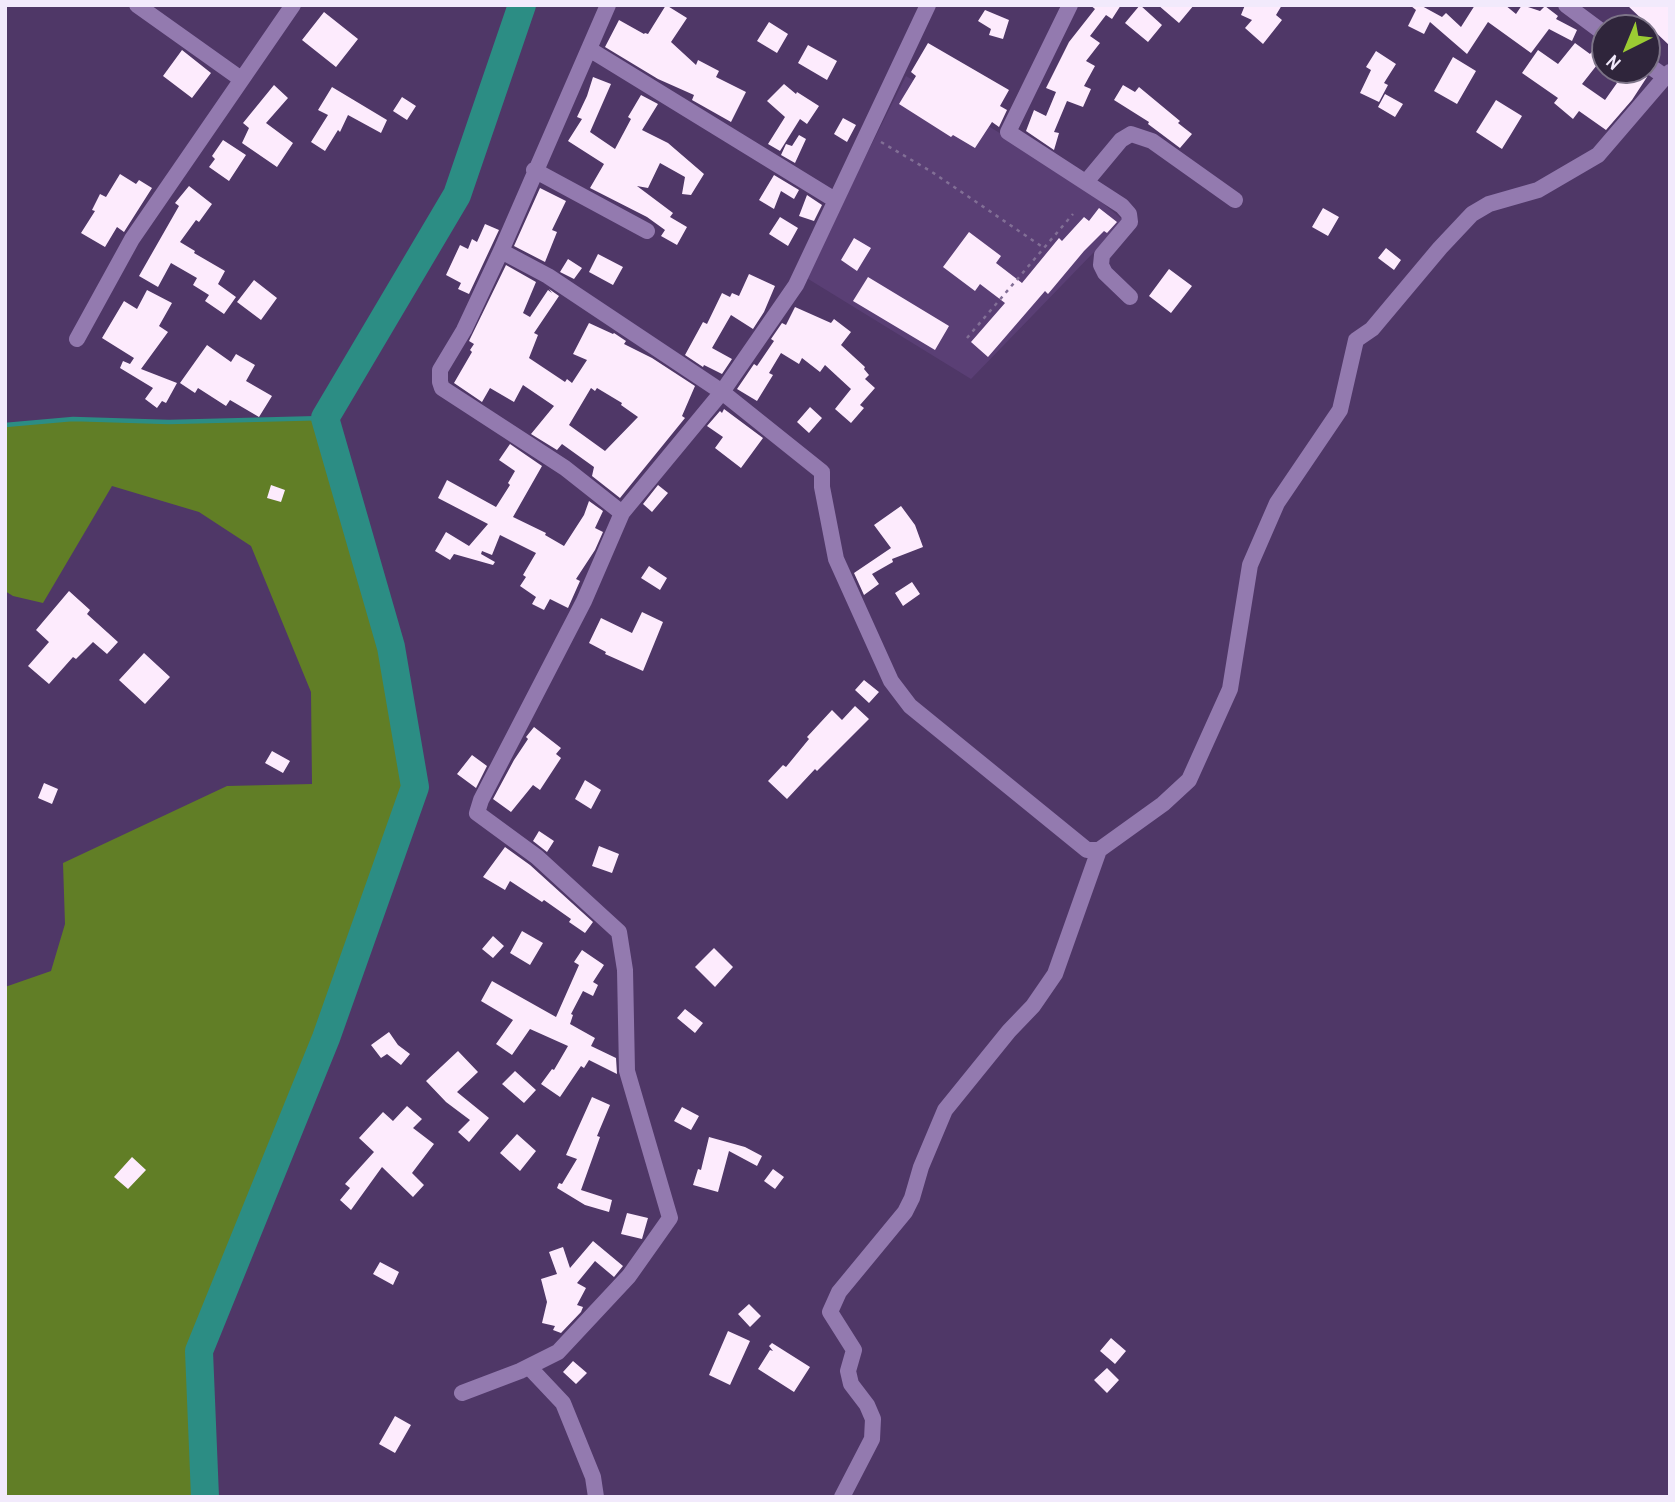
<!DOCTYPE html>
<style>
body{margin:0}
#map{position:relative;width:1675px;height:1502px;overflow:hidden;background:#4f3767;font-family:"Archivo Narrow",sans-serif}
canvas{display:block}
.frame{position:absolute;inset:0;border:7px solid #f2eafc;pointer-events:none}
.north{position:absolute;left:1591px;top:14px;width:70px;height:70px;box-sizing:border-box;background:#2f253b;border:2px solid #7d7488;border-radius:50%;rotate:223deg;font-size:19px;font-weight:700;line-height:28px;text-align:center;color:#f2eafc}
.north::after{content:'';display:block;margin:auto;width:24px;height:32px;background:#9bcb33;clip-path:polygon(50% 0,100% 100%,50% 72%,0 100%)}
</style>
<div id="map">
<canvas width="1675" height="1502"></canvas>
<div class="frame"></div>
<div class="north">N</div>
</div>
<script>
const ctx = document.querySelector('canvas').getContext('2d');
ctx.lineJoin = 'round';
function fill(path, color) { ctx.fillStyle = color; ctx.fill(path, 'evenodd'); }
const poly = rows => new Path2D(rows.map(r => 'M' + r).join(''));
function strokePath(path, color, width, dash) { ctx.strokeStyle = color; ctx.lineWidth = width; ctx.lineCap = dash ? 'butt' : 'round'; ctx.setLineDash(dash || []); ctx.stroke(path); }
fill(poly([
 [906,76,1026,149,1099,200,1124,221,971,379,805,277]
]), '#5a3f75');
fill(poly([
 [325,418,391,647,415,787,199,1351,205,1497,5,1497,5,987,51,971,65,924,63,863,227,786,312,784,311,692,251,546,199,512,112,486,43,603,13,596,5,591,5,425,73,419,169,422]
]), '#617e26');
strokePath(poly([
 [5,425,73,419,169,422,325,418]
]), '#2c8d84', 4.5);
strokePath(poly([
 [205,1497,199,1351,326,1038,415,787,391,647,325,418,457,195,522,5]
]), '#2c8d84', 28);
fill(poly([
 [666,5,687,18,671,42,696,65,698,60,719,71,716,77,746,92,731,122,692,100,694,95,658,79,605,47,619,20,644,34,645,33,648,34],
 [1090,5,1121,5,1112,19,1106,15,1090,36,1100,43,1086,61,1095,66,1084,86,1091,89,1083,107,1067,101,1054,132,1059,133,1054,150,1026,131,1034,110,1046,116,1056,92,1046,88,1069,42,1095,9],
 [1140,5,1162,25,1148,42,1125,23],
 [1158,5,1194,5,1179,23],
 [1245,5,1282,5,1276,15,1282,20,1263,44,1245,28,1252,20,1241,15],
 [1420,5,1442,17,1446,13,1461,27,1475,5,1505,5,1516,14,1522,5,1540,11,1545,6,1558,16,1556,19,1577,30,1572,41,1549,29,1531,53,1488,22,1467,54,1430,22,1424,34,1408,26,1416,10,1411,6],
 [1627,5,1670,5,1670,46],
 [985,10,1009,20,1003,39,989,35,991,29,978,21],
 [324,12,358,39,336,67,302,40],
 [769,22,788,34,777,53,757,41],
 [928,43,1009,90,1000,106,1007,110,999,127,992,122,975,148,953,135,951,137,899,104,916,76,911,72],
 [1575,43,1590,54,1594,49,1604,56,1582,84,1605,100,1617,83,1604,70,1638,70,1647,77,1632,100,1606,130,1579,111,1573,119,1554,103,1558,98,1522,73,1538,50,1558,64],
 [808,45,837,61,827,80,798,63],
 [182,50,211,73,192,98,163,76],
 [1376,51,1396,64,1384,83,1388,85,1379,102,1360,93,1371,70,1366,67],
 [1453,57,1476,71,1457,104,1434,91],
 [593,77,611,84,590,132,615,149,631,119,628,117,641,95,658,104,642,130,668,143,704,174,691,195,682,194,685,177,660,163,648,188,637,186,673,213,670,217,687,227,677,245,661,236,665,230,647,217,590,188,604,164,568,141,582,119,577,117,587,96],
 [784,84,796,94,797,92,819,106,807,124,800,119,780,151,768,144,785,117,767,101],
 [274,85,288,98,266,123,293,143,277,167,242,143,249,128,243,123],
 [1123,85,1135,92,1139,87,1180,121,1178,123,1192,134,1180,148,1148,124,1149,122,1114,100],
 [332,87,387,120,381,133,348,115,340,132,338,130,325,151,311,142,328,115,318,110],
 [1385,94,1403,104,1395,117,1378,107],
 [402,97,416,106,407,120,393,111],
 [1496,100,1522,116,1502,149,1476,132],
 [843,118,856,125,847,142,834,134],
 [799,135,806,139,795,163,781,155,786,144,792,146],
 [223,140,246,155,229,181,209,167,215,159,212,156],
 [120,174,136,184,139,180,152,188,124,232,117,227,105,247,81,233,95,211,92,210,100,194,106,197],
 [774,175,799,190,794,199,781,191,774,209,759,200],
 [189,186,212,204,199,222,196,220,180,242,195,251,194,253,225,271,218,284,236,297,224,314,205,301,209,295,193,285,197,278,171,263,158,287,139,276,179,206,175,203],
 [540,188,566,201,552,230,557,232,545,262,514,246],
 [807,195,822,205,814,221,799,216],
 [1099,208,1117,222,1107,233,1104,231,1084,251,1048,294,1045,291,988,357,971,342,1005,303,980,284,975,291,943,267,969,232,1001,256,996,263,1022,283,1059,238,1062,241,1084,217,1089,221],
 [1323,208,1339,217,1328,236,1312,227],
 [780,217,798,228,788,246,769,234],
 [485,224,499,230,469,294,458,289,461,283,446,275,460,245,468,249,472,239,477,242],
 [854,238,871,248,857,271,841,260],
 [1386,248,1401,260,1394,270,1378,258],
 [598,254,623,267,613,285,589,272],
 [568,259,582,268,574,279,560,272],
 [506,265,536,282,523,313,530,317,548,290,552,293,549,289,559,296,534,333,538,335,529,358,565,382,567,379,572,383,587,360,573,354,589,323,613,334,614,333,626,341,624,344,652,358,695,386,682,416,685,418,620,498,592,476,594,467,562,444,557,450,531,434,554,406,523,385,514,402,490,388,482,402,454,383,472,352,470,350,474,344,469,341],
 [591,388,595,391,597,388,622,403,621,405,638,417,605,451,569,425],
 [1169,269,1192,286,1171,313,1149,296],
 [749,274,775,286,764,312,753,329,731,315,712,348,732,359,722,374,704,365,703,367,685,355,703,322,707,324,722,293,730,297,732,293,739,296],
 [868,277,949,326,935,350,853,301],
 [254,280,277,298,261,320,237,302],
 [147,290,172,303,159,326,168,332,141,369,177,383,166,403,162,401,157,408,145,399,153,388,120,368,123,361,130,364,134,358,102,338,124,301,137,309],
 [795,307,831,323,834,319,851,332,841,345,865,367,864,369,869,375,865,379,875,388,860,405,864,408,851,423,835,409,851,389,825,365,820,372,802,358,799,364,781,353,769,373,773,375,757,401,737,389,754,364,757,366,774,341,771,339,782,323,786,325],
 [207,345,231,362,236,354,255,365,246,381,272,396,259,417,230,400,226,406,198,388,195,393,180,383],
 [810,407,822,418,809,433,797,422],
 [724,409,763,438,741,468,715,448,723,437,707,426,720,411,722,413],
 [510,444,542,466,513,517,546,533,545,535,564,546,584,515,589,501,603,511,595,528,603,532,595,550,576,579,580,581,568,608,550,599,544,610,532,604,536,597,520,586,526,577,523,575,536,553,500,535,492,555,482,551,481,554,495,562,493,565,454,554,450,560,435,551,446,532,469,546,488,524,438,498,447,480,496,507,510,485,508,483,515,471,499,460],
 [271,485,285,490,281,502,267,498],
 [658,485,668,493,652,512,643,504],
 [901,506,915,525,923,547,892,559,893,562,872,574,879,584,864,595,854,573,891,548,874,525],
 [649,566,667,578,660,590,641,578],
 [912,582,920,594,903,606,895,593],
 [69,591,90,610,87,614,118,642,107,654,93,642,76,659,73,657,49,684,28,666,49,642,36,630],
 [642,612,663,622,643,671,605,654,606,652,589,643,601,618,632,633],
 [144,653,170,677,145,704,119,680],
 [864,680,879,692,869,703,855,690],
 [855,706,869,719,817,771,815,769,787,799,768,781,783,765,786,767,809,739,807,737,832,710,842,720],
 [534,727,561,748,556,754,561,758,540,790,533,785,511,812,493,799,514,760,528,739,526,737],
 [272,751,290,761,283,773,265,763],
 [472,755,487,766,476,788,457,774],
 [585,780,601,790,591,809,575,799],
 [44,783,58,789,52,804,38,798],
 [539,831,554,841,547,852,533,841],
 [599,846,619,854,612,873,592,866],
 [505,847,530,865,593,922,585,933,569,922,571,919,544,900,542,902,510,881,505,890,483,877],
 [522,931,543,943,530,965,510,953],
 [493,936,504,946,493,958,482,949],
 [714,948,733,967,715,987,695,967],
 [582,950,604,965,593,982,598,985,593,996,583,991,571,1014,573,1015,570,1024,595,1038,591,1046,616,1058,617,1074,589,1060,584,1068,581,1066,560,1097,541,1084,552,1069,554,1070,568,1046,530,1029,512,1055,496,1044,513,1020,481,1001,492,981,556,1017,579,965,574,962],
 [685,1009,703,1023,695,1033,677,1018],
 [389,1032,398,1045,410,1054,401,1065,387,1054,381,1058,371,1045],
 [458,1051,478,1072,457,1092,489,1118,469,1142,458,1132,470,1120,446,1102,426,1081],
 [515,1071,536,1090,524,1103,502,1084],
 [592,1097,610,1105,597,1136,600,1137,581,1190,612,1200,609,1212,585,1205,557,1188,559,1183,562,1184,577,1159,566,1155],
 [407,1106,422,1119,413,1128,434,1144,412,1173,424,1185,413,1197,382,1167,351,1210,340,1200,350,1188,345,1184,374,1152,359,1138,383,1112,393,1121],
 [682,1107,699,1116,691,1130,674,1121],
 [517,1134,536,1151,520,1171,500,1153],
 [709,1137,745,1147,762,1156,757,1166,729,1151,718,1192,693,1185,698,1169,701,1170],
 [132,1157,146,1170,128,1189,114,1177],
 [773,1169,784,1177,775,1189,764,1181],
 [627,1213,648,1218,642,1239,621,1234],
 [593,1241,623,1266,614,1277,595,1261,577,1283,586,1288,577,1305,583,1307,581,1312,561,1333,553,1330,555,1326,542,1323,547,1302,541,1279,557,1274,549,1252,563,1247,570,1268],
 [380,1262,399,1272,393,1285,373,1274],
 [749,1304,761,1316,750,1327,738,1314],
 [728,1331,750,1341,730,1385,709,1375],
 [1111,1338,1126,1351,1115,1364,1100,1351],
 [772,1343,810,1367,794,1392,758,1369,770,1350,773,1351,769,1346],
 [573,1361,587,1373,576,1384,563,1372],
 [1107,1368,1119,1380,1107,1393,1094,1380],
 [395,1416,411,1425,395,1453,379,1444]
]), '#fdebfd');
strokePath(poly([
 [881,142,932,172,1044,248],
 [967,338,1073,214]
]), '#826f96', 2.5, [3.5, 5]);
strokePath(poly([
 [137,5,241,79],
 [608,5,501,251,464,330,440,370,440,382,442,388,565,468,622,513],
 [1070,5,1008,132,1122,206,1129,214,1130,222,1102,255,1101,265,1105,273,1130,297],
 [1566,5,1605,34],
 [589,49,835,200],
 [1647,64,1665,77,1670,72],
 [534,170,647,231],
 [1086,182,1121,140,1131,134,1152,141,1235,200],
 [501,251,548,276,722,392,822,472,822,487,836,559,891,681,910,706,1087,850,1099,850,1163,804,1189,780,1230,689,1250,565,1277,503,1340,410,1356,340,1372,329,1440,248,1472,214,1489,204,1538,190,1598,155,1665,77],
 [77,339,132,239,293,5],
 [529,1367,563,1403,593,1477,596,1497],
 [462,1393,520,1371,558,1352,629,1276,670,1218,627,1071,625,970,619,932,537,857,477,813,481,800,584,601,622,513,722,392,796,285,928,5],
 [842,1497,872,1439,873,1419,867,1405,851,1384,848,1371,854,1350,830,1312,839,1292,905,1212,912,1198,921,1167,945,1110,1009,1031,1033,1006,1055,974,1099,850]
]), '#937aaf', 16);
</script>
